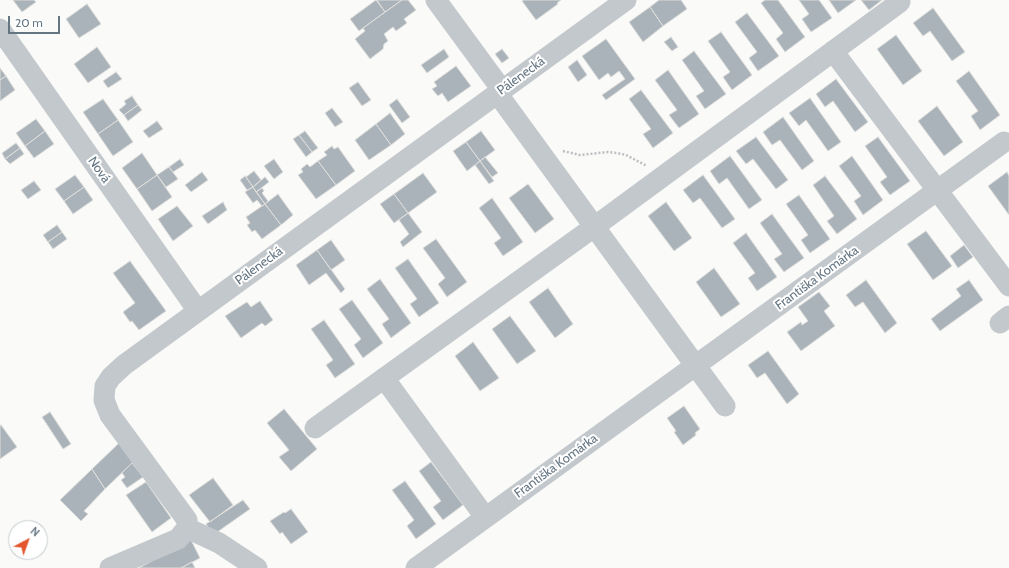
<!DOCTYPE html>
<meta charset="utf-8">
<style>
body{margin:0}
#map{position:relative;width:1009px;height:568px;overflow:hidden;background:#fafaf8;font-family:Cabin,sans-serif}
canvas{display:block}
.north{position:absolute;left:8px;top:520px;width:40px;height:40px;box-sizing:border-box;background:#fff;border:1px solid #c1c8cd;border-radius:50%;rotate:41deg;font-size:11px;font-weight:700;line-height:16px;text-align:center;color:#657683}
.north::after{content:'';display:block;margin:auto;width:14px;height:18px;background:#e4572e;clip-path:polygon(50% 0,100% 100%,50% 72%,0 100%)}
.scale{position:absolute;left:8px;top:16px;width:52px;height:18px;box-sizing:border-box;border:2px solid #657683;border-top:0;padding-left:5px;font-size:12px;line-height:14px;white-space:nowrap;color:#657683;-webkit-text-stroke:3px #fff;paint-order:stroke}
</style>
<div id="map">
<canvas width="1009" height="568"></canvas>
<div class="north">N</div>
<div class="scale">20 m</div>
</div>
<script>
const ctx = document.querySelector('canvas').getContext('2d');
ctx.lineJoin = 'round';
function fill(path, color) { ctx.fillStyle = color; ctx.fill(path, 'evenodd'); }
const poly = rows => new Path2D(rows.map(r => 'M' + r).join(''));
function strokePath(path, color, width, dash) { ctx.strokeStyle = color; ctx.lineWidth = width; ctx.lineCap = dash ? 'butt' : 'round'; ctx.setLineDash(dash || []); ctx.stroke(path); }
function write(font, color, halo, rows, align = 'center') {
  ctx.font = font + ' Cabin,sans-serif'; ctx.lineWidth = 4; ctx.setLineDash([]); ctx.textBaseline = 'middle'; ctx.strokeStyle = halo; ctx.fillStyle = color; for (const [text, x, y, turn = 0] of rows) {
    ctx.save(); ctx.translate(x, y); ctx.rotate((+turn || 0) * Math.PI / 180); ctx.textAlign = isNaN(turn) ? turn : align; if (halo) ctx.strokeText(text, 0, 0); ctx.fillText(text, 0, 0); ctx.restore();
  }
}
const building = poly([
 [13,0,34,0,36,2,22,12,13,0],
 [376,0,385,12,359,31,350,19,376,0],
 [377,0,402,0,385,12,377,0],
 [402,0,408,0,416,10,404,19,407,23,396,31,393,27,384,34,388,41,384,44,383,49,370,59,355,39,365,31,363,28,402,0],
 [524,0,561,0,557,3,558,4,536,20,522,1,524,0],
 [659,0,681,0,687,9,663,26,650,7,659,0],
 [765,0,778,0,805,37,785,52,776,39,783,33,761,3,765,0],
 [799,0,819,0,832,18,811,32,802,19,809,14,799,0],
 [829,0,856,0,838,13,829,0],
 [861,0,882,0,869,10,861,0],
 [87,4,101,24,79,38,66,19,87,4],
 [650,7,663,26,643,42,629,22,650,7],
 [933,8,965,52,952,61,930,31,923,36,913,23,933,8],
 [747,13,779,56,758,71,749,58,757,52,735,22,747,13],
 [721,32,752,75,732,90,723,77,730,72,708,41,721,32],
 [896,35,922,71,903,85,877,49,896,35],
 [671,37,678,47,672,51,664,42,671,37],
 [606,39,635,79,606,100,602,95,625,79,619,71,611,77,608,73,599,80,582,56,606,39],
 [97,47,111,67,88,83,74,64,97,47],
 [444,49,449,57,427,73,421,65,444,49],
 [502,49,509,58,502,63,495,54,502,49],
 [694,51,726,94,705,109,696,96,704,91,682,60,694,51],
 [577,60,587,75,578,82,568,67,577,60],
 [456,66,471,86,448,102,442,93,438,96,432,89,437,86,434,82,456,66],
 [0,68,6,76,0,80,0,68],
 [668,70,699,114,679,128,669,115,677,110,655,80,668,70],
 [969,71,1000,115,980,130,971,116,978,111,956,81,969,71],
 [116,72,122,79,108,88,103,81,116,72],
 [6,76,15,90,0,101,0,80,6,76],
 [836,79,868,122,855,132,833,101,825,107,816,94,836,79],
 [358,82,371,100,362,106,349,88,358,82],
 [641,90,673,133,653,148,643,134,651,129,629,99,641,90],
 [132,96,138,105,124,115,119,110,126,104,124,101,132,96],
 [810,98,841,142,828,151,806,120,799,126,789,113,810,98],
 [103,99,118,120,98,134,83,112,103,99],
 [397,99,410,117,402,123,389,105,397,99],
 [138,105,142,110,128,121,124,115,138,105],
 [937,106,963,142,944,156,918,121,937,106],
 [332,108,343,122,335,127,325,113,332,108],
 [390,113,405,134,391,145,376,124,390,113],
 [783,117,814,161,802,170,780,140,772,145,763,132,783,117],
 [36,119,45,131,25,146,16,133,36,119],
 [118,120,133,142,113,156,98,134,118,120],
 [157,121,163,129,149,138,143,131,157,121],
 [376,124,391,145,369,160,355,140,376,124],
 [45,131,54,144,34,158,25,146,45,131],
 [305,131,318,148,312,152,299,135,305,131],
 [481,131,495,150,480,161,466,142,481,131],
 [299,135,312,152,306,157,293,139,299,135],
 [756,137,788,180,776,189,753,159,746,164,736,151,756,137],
 [878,137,910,181,890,195,880,182,887,177,865,146,878,137],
 [466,142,480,161,467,171,453,151,466,142],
 [16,143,20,148,5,159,2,153,16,143],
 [332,146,334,149,338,147,355,171,336,185,318,161,327,155,324,152,332,146],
 [20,148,24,154,10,164,5,159,20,148],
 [142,153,157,175,137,189,122,168,142,153],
 [730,156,762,200,749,209,727,178,719,184,710,171,730,156],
 [852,156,883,200,863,215,854,201,861,196,839,166,852,156],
 [485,157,498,173,492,177,480,161,485,157],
 [180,159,184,165,173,172,169,167,180,159],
 [274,159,283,172,274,179,264,166,274,159],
 [318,161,336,185,316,199,298,175,303,172,301,169,307,164,310,167,318,161],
 [480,161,494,181,489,184,475,165,480,161],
 [169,167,178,179,166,187,157,175,169,167],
 [254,171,261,180,253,187,246,177,254,171],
 [202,172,208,180,191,192,185,185,202,172],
 [1007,172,1009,176,1009,215,988,186,1007,172],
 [423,173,437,192,408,213,394,194,423,173],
 [75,175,84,187,64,201,55,189,75,175],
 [157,175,172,197,152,211,137,189,157,175],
 [703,175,735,219,722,228,700,198,693,203,683,190,703,175],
 [245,176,253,187,247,190,240,180,245,176],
 [825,176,857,219,837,234,827,221,834,216,813,185,825,176],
 [265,177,269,182,256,192,253,187,265,177],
 [34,181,41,190,28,199,21,190,34,181],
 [528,184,554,219,535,233,509,198,528,184],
 [84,187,93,200,73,214,64,201,84,187],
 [253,187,265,204,262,206,257,200,253,203,245,192,253,187],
 [262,188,264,191,262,193,268,201,265,204,256,192,262,188],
 [278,194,293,215,281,225,265,204,278,194],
 [394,194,408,213,394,223,380,204,394,194],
 [799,195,830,239,810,253,801,240,808,235,786,204,799,195],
 [492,198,523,242,503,256,494,243,501,238,479,208,492,198],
 [223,202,227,210,208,224,202,216,223,202],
 [666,202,692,238,674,251,648,216,666,202],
 [265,204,281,225,262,239,255,230,252,232,247,225,250,223,246,217,265,204],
 [177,206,193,226,173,241,158,219,177,206],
 [408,213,422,232,403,247,400,242,409,234,399,220,408,213],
 [772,214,804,258,784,272,774,259,782,254,760,223,772,214],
 [57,225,62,232,48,242,43,235,57,225],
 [926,231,952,266,933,280,907,244,926,231],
 [62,232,67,239,53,249,48,242,62,232],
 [746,233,777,277,757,291,748,278,755,273,733,243,746,233],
 [436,239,467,282,447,297,438,284,445,278,423,248,436,239],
 [331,240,345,260,331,270,317,250,331,240],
 [964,245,973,257,958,268,950,256,964,245],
 [317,250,345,289,341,293,326,273,309,285,296,265,317,250],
 [408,259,439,303,419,317,410,304,417,299,395,268,408,259],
 [130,261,166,311,139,330,132,321,130,322,123,312,135,303,113,273,130,261],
 [714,268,740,304,721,317,696,282,714,268],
 [380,279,411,323,391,338,382,324,389,319,367,289,380,279],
 [866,280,897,323,885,333,863,302,855,307,846,295,866,280],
 [969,280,983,300,940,331,931,319,961,296,956,289,969,280],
 [548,288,573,324,555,338,529,302,548,288],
 [819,292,830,306,824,311,835,326,801,351,787,332,801,322,802,325,808,321,798,307,819,292],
 [352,300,383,343,363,358,354,345,361,339,339,309,352,300],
 [260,301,273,320,265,326,262,323,241,338,225,316,247,302,251,307,260,301],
 [510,316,536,351,517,364,492,329,510,316],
 [324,320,355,364,335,378,326,365,333,360,311,329,324,320],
 [473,342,499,378,480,391,455,356,473,342],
 [768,351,799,394,787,404,765,373,757,378,748,365,768,351],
 [684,406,700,429,695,433,696,435,683,445,674,432,676,431,667,418,684,406],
 [284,409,317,449,291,471,279,457,289,450,267,423,284,409],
 [50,412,71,444,63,449,42,417,50,412],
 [1,425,17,447,0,459,0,426,1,425],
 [119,443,133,462,105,489,92,469,119,443],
 [431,462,463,505,443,520,433,507,441,501,419,471,431,462],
 [132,463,143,477,127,488,121,480,125,477,122,473,132,463],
 [92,469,105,489,84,511,88,514,81,521,60,500,92,469],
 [213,478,233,505,210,522,189,495,213,478],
 [405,481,436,524,416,539,407,526,414,520,392,490,405,481],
 [146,482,171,518,152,532,126,495,146,482],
 [243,500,250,509,213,535,206,524,243,500],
 [291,509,308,532,291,544,282,532,280,534,270,521,284,512,285,513,291,509],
 [191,540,200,558,181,568,139,568,191,540],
 [192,562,195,568,181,568,192,562]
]);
fill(building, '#aab3b9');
strokePath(building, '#dcdcda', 1);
strokePath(poly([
 [563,151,580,155,608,152,617,153,626,155,647,166]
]), '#bbbfc2', 2.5, [2, 2]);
strokePath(poly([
 [436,0,502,90],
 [0,29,198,311],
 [833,51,1009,286],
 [497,93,725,406],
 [1000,323,1009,316],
 [384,378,485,517],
 [315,428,594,227,900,2],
 [187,528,219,543,257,568],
 [110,568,178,539,187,528,187,520,110,415,104,400,105,386,111,377,124,365,626,0],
 [416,568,1004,142]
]), '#c3c8cc', 21);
write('13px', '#657683', '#fff', [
 ["Pálenecká",521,76,-36],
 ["Nová",99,170,55],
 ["Pálenecká",259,266,-36],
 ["Františka Komárka",817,278,-36],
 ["Františka Komárka",556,466,-36]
]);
</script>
